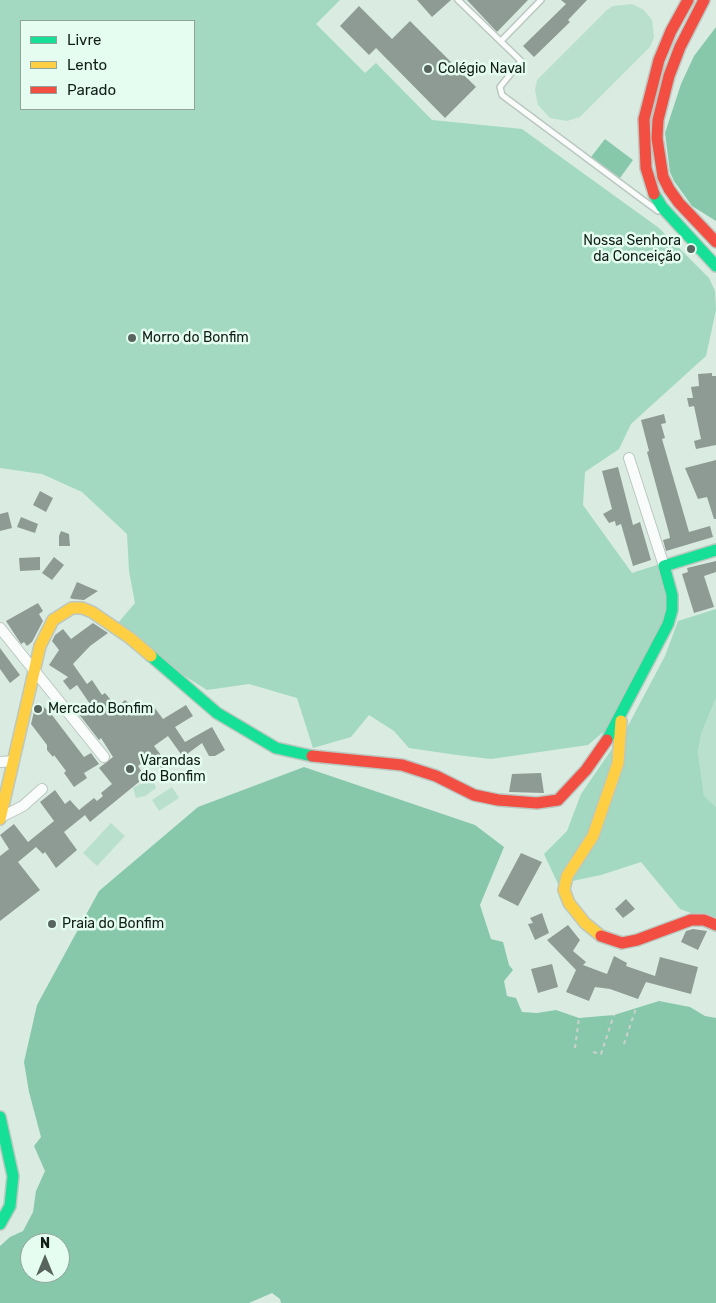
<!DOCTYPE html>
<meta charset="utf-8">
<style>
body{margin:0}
#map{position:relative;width:716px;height:1303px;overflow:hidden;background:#daebe2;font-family:Rubik,sans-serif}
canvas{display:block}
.legend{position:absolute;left:20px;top:20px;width:175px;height:90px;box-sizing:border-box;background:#e5fdf1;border:1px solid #91a39a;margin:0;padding:6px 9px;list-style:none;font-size:15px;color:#121d18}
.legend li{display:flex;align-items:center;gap:10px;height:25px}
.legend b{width:25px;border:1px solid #91a39a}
.north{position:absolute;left:20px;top:1233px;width:50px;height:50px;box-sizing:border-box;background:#e5fdf1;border:1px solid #91a39a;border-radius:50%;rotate:0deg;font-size:14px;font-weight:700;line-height:20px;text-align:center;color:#121d18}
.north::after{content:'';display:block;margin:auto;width:18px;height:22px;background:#58655f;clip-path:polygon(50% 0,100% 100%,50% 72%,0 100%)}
</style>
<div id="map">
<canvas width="716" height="1303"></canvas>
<ul class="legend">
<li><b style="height:6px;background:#16e098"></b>Livre</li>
<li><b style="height:6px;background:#ffcf43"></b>Lento</li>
<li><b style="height:6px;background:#f24e42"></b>Parado</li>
</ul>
<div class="north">N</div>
</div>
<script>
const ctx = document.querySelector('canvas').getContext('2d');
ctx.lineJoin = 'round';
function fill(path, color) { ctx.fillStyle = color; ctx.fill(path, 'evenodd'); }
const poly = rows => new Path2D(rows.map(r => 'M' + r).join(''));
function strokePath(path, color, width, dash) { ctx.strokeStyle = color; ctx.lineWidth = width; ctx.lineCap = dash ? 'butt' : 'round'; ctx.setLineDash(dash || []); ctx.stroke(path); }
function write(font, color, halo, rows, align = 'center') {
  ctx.font = font + ' Rubik,sans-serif'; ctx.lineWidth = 5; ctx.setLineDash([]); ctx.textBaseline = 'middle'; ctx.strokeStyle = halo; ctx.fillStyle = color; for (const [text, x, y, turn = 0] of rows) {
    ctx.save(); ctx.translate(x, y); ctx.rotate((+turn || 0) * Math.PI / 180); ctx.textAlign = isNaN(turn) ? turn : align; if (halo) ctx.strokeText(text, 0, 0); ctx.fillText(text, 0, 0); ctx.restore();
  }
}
fill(poly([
 [632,4,644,10,652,20,654,37,650,47,580,117,567,121,550,118,538,105,535,90,537,80,607,10,613,6],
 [716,698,716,807,704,796,698,752,701,734],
 [152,778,156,788,145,796,136,798,133,788],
 [172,787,179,798,159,811,152,800],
 [111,823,125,836,97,866,83,853]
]), '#b9e0cd');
fill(poly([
 [0,0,340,0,316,24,365,73,376,63,432,120,522,129,659,228,709,278,715,291,716,310,706,356,631,424,619,449,585,472,583,505,632,573,663,563,672,610,621,717,588,745,491,759,457,755,409,748,394,731,369,715,351,737,313,748,297,698,249,684,207,690,112,630,135,603,129,571,127,534,82,492,42,474,0,468],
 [21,21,194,21,194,109,21,109],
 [716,609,716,698,701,734,698,752,704,796,716,807,716,922,680,909,641,862,601,875,558,884,544,854,567,831,581,794,629,724,665,656,678,621]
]), '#a2d9c0');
fill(poly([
 [716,27,716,221,692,206,674,181,670,172,665,133,681,84,694,56],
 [605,139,633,160,620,178,591,157],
 [304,767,475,825,504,847,480,905,491,939,503,942,509,965,513,970,504,981,507,996,516,998,522,1012,537,1013,556,1010,579,1018,614,1015,659,1001,690,1007,705,1016,716,1018,716,1303,281,1303,280,1299,272,1293,249,1303,0,1303,0,1246,10,1237,23,1231,33,1212,36,1191,45,1171,34,1146,41,1137,29,1092,24,1062,37,1005,99,891,198,807],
 [30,1243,60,1243,60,1273,30,1273]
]), '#87c8ab');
fill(poly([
 [417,0,451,0,432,17],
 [467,0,528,0,497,32],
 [561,0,587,0,568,20,570,22,534,57,523,46,566,4],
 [359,6,392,39,410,21,476,87,445,118,376,48,369,55,340,26],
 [712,373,712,376,716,376,716,445,696,449,694,441,701,439,694,406,689,407,687,398,693,398,691,387,699,386,698,374],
 [664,414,666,423,661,424,665,438,662,439,689,532,710,526,713,537,666,551,663,540,670,538,669,533,647,452,649,451,641,420],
 [716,460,716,519,714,519,707,497,698,499,685,468],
 [618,467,633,525,640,522,651,560,633,566,621,524,616,526,615,521,609,523,603,514,612,509,602,471],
 [40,491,53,498,46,512,33,505],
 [8,512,12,528,0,531,0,514],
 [21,517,38,524,35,533,17,527],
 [61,531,69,534,70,546,59,546,59,536],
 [40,557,40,570,20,571,19,558],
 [54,557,64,565,52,580,42,573],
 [716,561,716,572,704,576,714,607,694,613,682,574,688,572,687,568],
 [77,582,98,591,84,600,73,599,70,598],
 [38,603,43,611,39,614,43,621,32,642,27,646,24,642,21,644,6,621],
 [93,623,108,633,90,646,73,664,87,684,92,680,102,695,105,693,117,707,125,700,139,712,151,703,163,719,186,705,193,716,175,727,185,742,212,727,225,750,215,756,209,756,202,743,183,757,168,736,154,746,168,764,162,769,151,756,138,766,145,777,90,822,85,815,64,832,77,850,56,868,45,852,43,854,36,847,18,862,40,890,0,921,0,856,9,849,0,835,14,824,28,842,54,821,40,802,55,790,65,804,70,800,79,810,94,798,97,801,103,796,101,793,112,784,99,768,113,757,101,738,99,740,78,713,90,704,77,685,70,690,63,681,68,677,49,665,59,650,52,641,55,635,63,629,71,639],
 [0,648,20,675,10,683,0,669],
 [36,703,42,705,52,715,84,757,91,753,99,764,84,773,87,778,74,787,64,773,66,771,54,755,53,757,47,750,47,745,31,724],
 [541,773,544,793,509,792,512,774],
 [521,853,542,862,518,906,498,896],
 [626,899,635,909,623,918,615,909],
 [542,913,549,933,535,940,528,924,533,923,530,918],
 [568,925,580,940,573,951,586,962,583,965,607,974,614,956,627,963,626,966,655,976,660,957,698,967,691,994,646,982,638,999,610,989,595,987,589,1001,566,992,576,970,547,940],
 [693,929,707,931,698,950,681,942,686,931],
 [552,964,558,987,538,993,531,969]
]), '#8e9b94');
const lane = poly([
 [458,0,521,61,500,87,502,95,643,200,658,211,660,209],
 [501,41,541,0]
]);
const street = poly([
 [629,458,664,566],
 [0,628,104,757],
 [0,762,14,761],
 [1,817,23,806,42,789]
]);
const fast = poly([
 [654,194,662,207,716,266],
 [151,656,217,713,276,748,312,756],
 [607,740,668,624,672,610,672,595,664,566,716,550],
 [0,1117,13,1176,10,1206,0,1224]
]);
const slow = poly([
 [0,819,40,646,53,620,72,608,82,608,92,612,130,638,151,656],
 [601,936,585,923,569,903,564,890,567,876,593,836,618,763,621,721]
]);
const jam = poly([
 [704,0,680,47,669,76,658,120,657,138,663,177,669,189,679,203,716,242],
 [654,194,646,168,644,119,659,60,671,31,688,0],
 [312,756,402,765,436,776,474,795,498,800,537,803,558,800,586,770,607,740],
 [601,936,622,943,637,940,691,920,704,920,716,925]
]);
strokePath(lane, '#bbc8c1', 8);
strokePath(street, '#bbc8c1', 12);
strokePath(fast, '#bbc8c1', 14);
strokePath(slow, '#bbc8c1', 14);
strokePath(jam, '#bbc8c1', 14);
strokePath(poly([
 [624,1044,636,1008],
 [575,1048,579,1018],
 [593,1052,601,1054,614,1015]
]), '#ccd1ce', 2, [4, 4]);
strokePath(lane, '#f9fcfb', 5);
strokePath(street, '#f9fcfb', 10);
strokePath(fast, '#16e098', 11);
strokePath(slow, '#ffcf43', 11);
strokePath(jam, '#f24e42', 11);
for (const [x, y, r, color] of [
 [428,69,5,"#58655f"],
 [691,249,5,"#58655f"],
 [132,338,5,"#58655f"],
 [38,709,5,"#58655f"],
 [130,769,5,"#58655f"],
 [52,924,5,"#58655f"]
]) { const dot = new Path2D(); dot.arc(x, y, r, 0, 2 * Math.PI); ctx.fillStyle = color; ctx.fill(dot); strokePath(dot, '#e5fdf1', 2); }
write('14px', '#121d18', '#e5fdf1', [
 ["Colégio Naval",438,69],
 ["Nossa Senhora",681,241,"right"],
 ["da Conceição",681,257,"right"],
 ["Morro do Bonfim",142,338],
 ["Mercado Bonfim",48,709],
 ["Varandas",140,761],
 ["do Bonfim",140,777],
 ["Praia do Bonfim",62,924]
], 'left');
</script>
